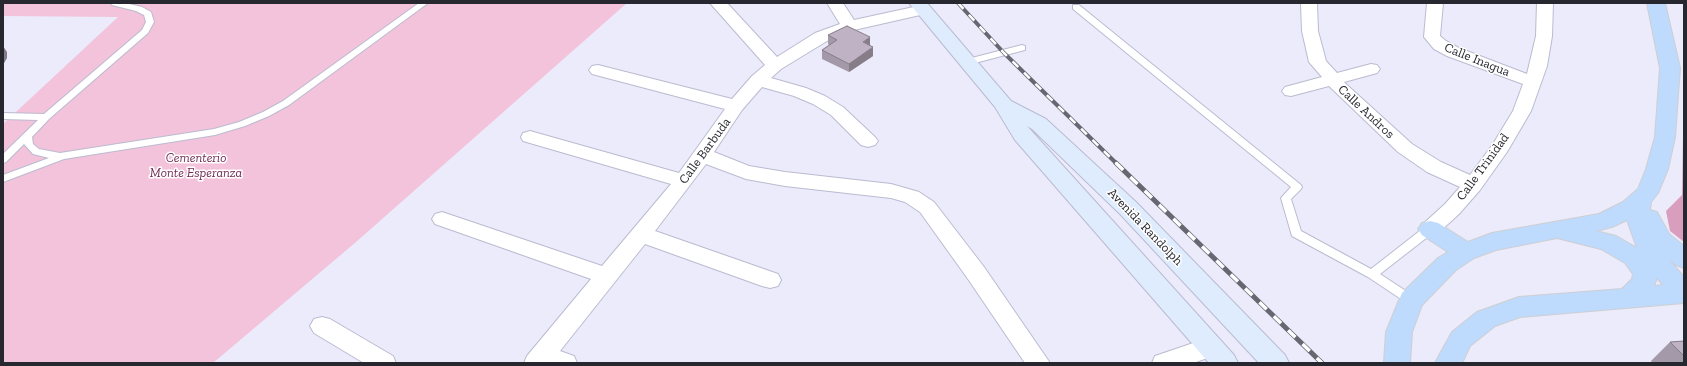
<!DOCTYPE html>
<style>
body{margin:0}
#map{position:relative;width:1687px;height:366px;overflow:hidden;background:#ebebfc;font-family:"Zilla Slab",serif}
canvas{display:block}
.frame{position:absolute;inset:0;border:4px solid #27272f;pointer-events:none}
</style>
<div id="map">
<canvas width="1687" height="366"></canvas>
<div class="frame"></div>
</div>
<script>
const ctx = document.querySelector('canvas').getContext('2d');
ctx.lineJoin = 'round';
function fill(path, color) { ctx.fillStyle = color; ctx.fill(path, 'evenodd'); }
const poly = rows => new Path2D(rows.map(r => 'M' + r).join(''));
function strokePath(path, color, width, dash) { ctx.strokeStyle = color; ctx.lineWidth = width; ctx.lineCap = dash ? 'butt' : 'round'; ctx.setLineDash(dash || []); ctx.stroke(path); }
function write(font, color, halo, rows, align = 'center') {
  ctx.font = font + ' "Zilla Slab",serif'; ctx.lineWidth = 3; ctx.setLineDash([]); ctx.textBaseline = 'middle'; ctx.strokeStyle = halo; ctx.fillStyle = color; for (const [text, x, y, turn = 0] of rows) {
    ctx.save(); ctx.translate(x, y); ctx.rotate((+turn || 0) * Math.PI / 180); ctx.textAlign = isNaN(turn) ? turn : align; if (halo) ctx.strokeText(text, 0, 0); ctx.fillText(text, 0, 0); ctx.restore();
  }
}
fill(poly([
 [3,3,627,3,356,242,213,363,3,363,3,124,118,17,3,16]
]), '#f2c3da');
fill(poly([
 [1684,79,1684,242,1670,231,1666,211,1682,195]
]), '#d99ebd');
const lane = poly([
 [111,3,125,3,142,7,151,12,154,22,148,33,49,119,32,137,33,144,39,149,60,153,214,129,239,122,263,112,283,101,419,3,428,3,289,105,269,116,245,126,215,135,64,159,3,182,3,175,49,158,33,154,24,144,6,162,3,163,3,154,38,120,3,119,3,113,44,114,142,30,146,22,144,15,136,11,112,5,111,3],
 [1073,5,1079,5,1301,185,1302,187,1301,189,1291,199,1301,231,1371,269,1426,226,1434,226,1435,229,1434,232,1380,274,1415,297,1417,300,1415,303,1411,304,1407,303,1368,277,1292,236,1281,198,1291,187,1073,9,1073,5],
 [1022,45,1025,46,1025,50,967,65,963,62,964,60,1022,45]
]);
const street = poly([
 [710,3,727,3,777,57,815,33,840,24,827,3,843,3,854,20,923,5,929,7,931,10,929,13,854,30,827,41,781,69,771,78,806,88,825,96,843,107,875,137,878,141,875,145,868,147,861,145,831,115,813,104,794,96,762,87,742,110,714,152,749,166,785,172,891,184,919,192,934,202,984,267,1050,363,1025,363,968,279,920,212,905,202,891,198,785,186,746,179,706,164,655,231,778,274,781,280,778,286,770,288,762,286,645,244,560,351,574,356,577,363,524,363,527,356,591,279,435,224,432,219,435,214,442,212,602,266,671,184,523,141,521,137,523,133,530,131,679,173,725,109,592,74,589,70,592,66,598,65,732,99,752,76,765,65,710,3],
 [1301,3,1317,3,1318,31,1326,61,1337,73,1371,64,1377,65,1380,69,1377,73,1344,82,1347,85,1412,144,1441,162,1470,175,1493,144,1513,111,1523,84,1447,56,1434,49,1424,37,1427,3,1443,3,1440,36,1446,41,1459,48,1527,74,1536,36,1537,3,1553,3,1552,36,1547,66,1531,111,1507,152,1480,190,1459,214,1437,234,1430,237,1423,234,1419,229,1423,224,1445,204,1460,187,1427,172,1398,152,1329,86,1291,96,1285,95,1282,91,1285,87,1322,77,1309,62,1302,31,1301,3],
 [322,317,330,319,393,356,396,363,364,363,314,333,310,326,314,319,322,317],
 [1211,337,1219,340,1223,347,1219,354,1193,363,1152,363,1155,356,1211,337]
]);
const secondary = poly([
 [909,3,927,3,1011,101,1046,119,1136,202,1285,355,1289,363,1259,363,1120,214,1032,129,1027,126,1234,355,1238,363,1209,363,1015,140,995,107,909,3]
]);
const primary = poly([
 [1647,3,1665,3,1680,68,1675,137,1668,169,1658,193,1651,202,1650,210,1657,212,1669,234,1684,246,1684,268,1676,265,1669,260,1684,277,1684,303,1520,317,1495,326,1470,346,1462,363,1435,363,1452,332,1477,312,1519,297,1622,289,1632,279,1633,274,1625,263,1601,249,1557,238,1496,250,1474,258,1456,270,1422,305,1412,332,1410,363,1384,363,1386,332,1402,293,1438,258,1448,252,1422,235,1418,229,1422,223,1430,221,1438,223,1468,242,1492,233,1599,214,1623,202,1638,189,1646,169,1655,137,1660,68,1647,3],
 [1627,220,1637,248,1616,236,1596,231,1612,227,1627,220],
 [1657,278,1663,285,1654,286,1657,278]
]);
strokePath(lane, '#bbbbd0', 2);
strokePath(street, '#bbbbd0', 2);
strokePath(secondary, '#bbbbd0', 2);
strokePath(primary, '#cfcfd1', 2);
fill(lane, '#fff');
fill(street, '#fff');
fill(secondary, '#dfecfe');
fill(primary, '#bedafd');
const railFar1 = poly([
 [958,3,1004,53,1117,164]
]);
const rail = poly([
 [1116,163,1322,363]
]);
strokePath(railFar1, '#676772', 4);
strokePath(rail, '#676772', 5);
strokePath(railFar1, '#fff', 2.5, [8]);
strokePath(rail, '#fff', 3.5, [10]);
fill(poly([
 [828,35,870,45,873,56,849,72,822,59,822,50,829,45,828,44],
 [1684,341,1684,363,1652,363,1651,361,1670,342]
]), '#a499a9');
fill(poly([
 [870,37,870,46,863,42],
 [3,46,7,52,7,58,3,65],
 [873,47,873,56,849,72,849,64]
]), '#867d89');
const building = poly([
 [847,26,870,37,863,42,873,47,849,64,822,50,837,40,828,35,847,26],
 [1684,341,1684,356,1670,342,1684,341]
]);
fill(building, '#bfb2c4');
strokePath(building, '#867d89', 1);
write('13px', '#27272f', '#fff', [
 ["Calle Inagua",1477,60,22],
 ["Calle Andros",1366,112,43],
 ["Calle Barbuda",705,151,-54],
 ["Calle Trinidad",1483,167,-54],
 ["Avenida Randolph",1145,227,46]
]);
write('italic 13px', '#712b54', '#fff', [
 ["Cementerio",196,158],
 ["Monte Esperanza",196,173]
]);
</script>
